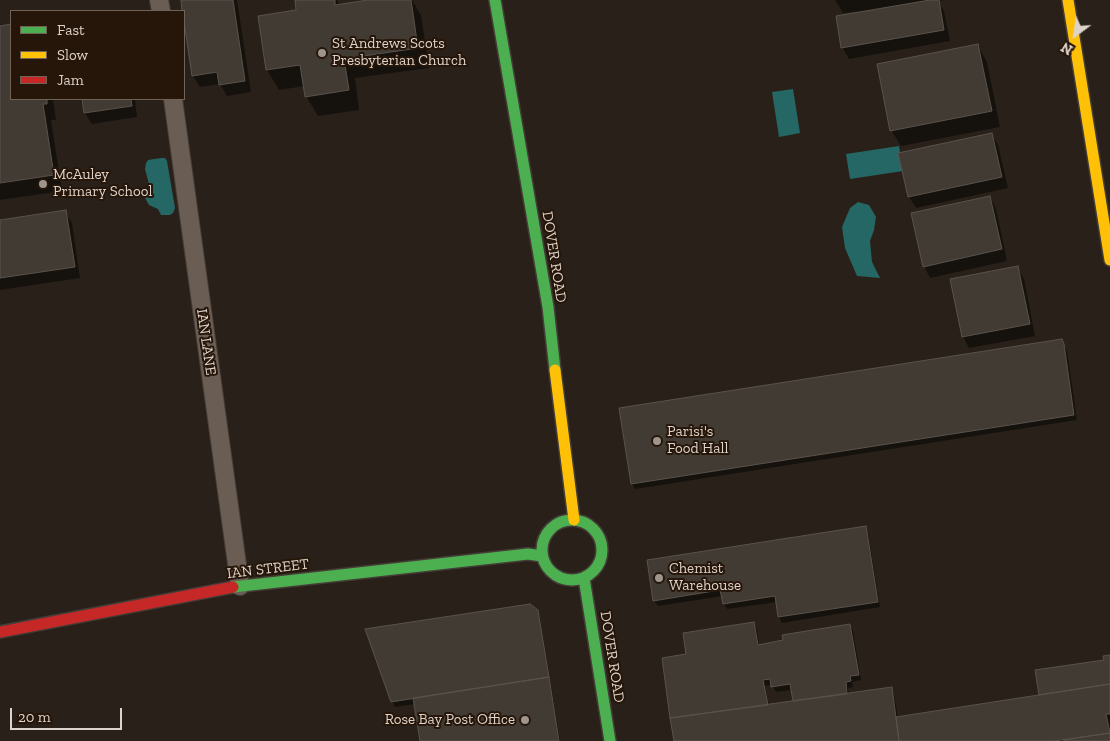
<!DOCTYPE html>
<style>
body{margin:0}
#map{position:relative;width:1110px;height:741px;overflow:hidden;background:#292119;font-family:"Zilla Slab",serif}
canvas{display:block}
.legend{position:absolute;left:10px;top:10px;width:175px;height:90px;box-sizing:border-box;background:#261609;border:1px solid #706256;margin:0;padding:6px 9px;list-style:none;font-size:15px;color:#ded3ca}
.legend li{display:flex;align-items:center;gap:10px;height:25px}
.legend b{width:25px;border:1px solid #706256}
.north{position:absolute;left:1050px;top:10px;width:50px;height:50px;-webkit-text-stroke:4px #261609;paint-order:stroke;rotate:211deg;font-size:14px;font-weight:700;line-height:20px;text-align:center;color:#ded3ca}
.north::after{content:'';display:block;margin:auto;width:18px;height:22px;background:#ded3ca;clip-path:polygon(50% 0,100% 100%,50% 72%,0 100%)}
.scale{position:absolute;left:10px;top:708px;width:112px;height:22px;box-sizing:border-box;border:2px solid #ded3ca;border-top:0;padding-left:6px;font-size:15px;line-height:18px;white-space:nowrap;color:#ded3ca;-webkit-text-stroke:4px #261609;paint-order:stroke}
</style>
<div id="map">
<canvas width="1110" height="741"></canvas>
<ul class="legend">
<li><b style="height:6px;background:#4caf50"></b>Fast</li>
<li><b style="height:6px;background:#ffc107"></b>Slow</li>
<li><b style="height:6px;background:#c62828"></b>Jam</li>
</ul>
<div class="north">N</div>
<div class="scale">20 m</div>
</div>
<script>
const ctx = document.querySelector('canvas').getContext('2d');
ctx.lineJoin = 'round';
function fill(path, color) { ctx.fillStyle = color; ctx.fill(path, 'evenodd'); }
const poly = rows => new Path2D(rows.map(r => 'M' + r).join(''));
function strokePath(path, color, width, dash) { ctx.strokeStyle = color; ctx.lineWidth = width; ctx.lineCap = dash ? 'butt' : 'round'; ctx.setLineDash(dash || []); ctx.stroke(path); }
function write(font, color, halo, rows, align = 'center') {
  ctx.font = font + ' "Zilla Slab",serif'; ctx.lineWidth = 4; ctx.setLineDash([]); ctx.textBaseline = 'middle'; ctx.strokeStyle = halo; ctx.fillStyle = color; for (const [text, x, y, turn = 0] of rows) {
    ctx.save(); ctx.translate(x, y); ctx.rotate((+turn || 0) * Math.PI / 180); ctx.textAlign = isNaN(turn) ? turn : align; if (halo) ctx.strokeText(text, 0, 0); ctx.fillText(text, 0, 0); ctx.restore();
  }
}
fill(poly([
 [793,89,800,133,779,137,772,92],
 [899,146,903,171,850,179,846,154],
 [161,158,165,158,167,161,175,208,173,213,170,215,161,215,158,209,149,205,145,198,149,184,145,169,146,163,148,160],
 [858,202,869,205,876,217,874,230,870,241,872,262,880,278,857,276,845,248,842,227,850,208]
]), '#246764');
fill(poly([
 [182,0,237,0,251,92,227,96,220,84,200,87,193,76],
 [296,0,337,0,340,5,376,0,412,0,421,15,429,68,355,78,359,110,318,116,306,96,305,86,279,90,267,70,260,17,298,11],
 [835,0,945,0,938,1,944,11,950,41,849,59,842,47,862,13,862,11,843,13],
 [11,25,11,99,53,99,56,120,51,120,62,191,0,200,0,27],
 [978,46,987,62,1000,127,901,146,891,130],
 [83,99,135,99,137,117,92,124,85,113],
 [991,134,998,145,1008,188,916,208,909,197,899,154],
 [990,197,996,209,1007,261,930,278,924,266],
 [65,212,72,223,80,278,0,290,0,221],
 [1017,267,1024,279,1035,336,969,348,963,337,952,280],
 [1062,340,1067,351,1077,420,635,489,632,484],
 [865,528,868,533,880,607,782,623,779,617,777,602,727,609,724,604,723,596,658,606,654,601],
 [537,611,540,617,560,741,421,741,415,704,395,707,392,701],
 [753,624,757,629,759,646,850,625,853,631,861,680,852,682,853,687,848,688,849,695,891,689,894,694,898,718,1040,696,1105,661,1110,656,1110,741,675,741,688,655],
 [772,685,776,692,792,690,794,702,769,706,765,686]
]), '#0007');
const building = poly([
 [181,0,233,0,245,81,219,85,217,72,192,76,184,21,184,11,182,11,181,0],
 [295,0,335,0,335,5,368,0,411,0,418,48,344,59,349,90,305,97,300,65,266,70,258,16,296,10,295,0],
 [930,0,939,0,944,30,841,48,836,16,930,0],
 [11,24,11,99,47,99,47,104,43,104,54,175,0,183,0,26,11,24],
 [978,44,992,111,890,131,877,64,978,44],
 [82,99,131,99,132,106,84,113,82,99],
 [992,133,1002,177,908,197,898,153,992,133],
 [990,196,1002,249,923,267,911,213,990,196],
 [66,210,75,267,0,278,0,220,66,210],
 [1018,266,1030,324,962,337,950,279,1018,266],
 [1062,339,1064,344,1074,415,631,484,619,408,1062,339],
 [866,526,878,602,778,617,775,596,723,604,720,590,653,601,647,560,866,526],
 [530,604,538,610,549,677,391,702,365,629,530,604],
 [754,622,758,645,783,640,782,635,850,624,859,675,850,676,851,681,846,682,847,694,793,701,790,684,771,687,770,679,763,680,768,705,670,718,662,658,686,654,683,633,754,622],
 [1110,655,1110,684,1039,695,1035,670,1104,660,1103,656,1110,655],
 [549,677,559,741,420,741,413,698,549,677],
 [1110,684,1110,714,1106,714,1110,733,1054,741,899,741,896,717,1110,684],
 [892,687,899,741,674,741,670,718,892,687],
 [1110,733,1110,741,1066,741,1063,740,1110,733]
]);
fill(building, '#423b34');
strokePath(building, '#5a524c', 1);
const lane = poly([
 [159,0,161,11],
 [173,99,240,586]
]);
const fast = poly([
 [495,0,548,307,555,370],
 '542 550a30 30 0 1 1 60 0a30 30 0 1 1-60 0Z',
 [584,578,610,741],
 [233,587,528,554,542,556]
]);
const slow = poly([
 [1068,0,1110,260],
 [555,370,574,520]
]);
const jam = poly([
 [0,632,233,587]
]);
strokePath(lane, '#443d37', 20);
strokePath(fast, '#443d37', 14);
strokePath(slow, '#443d37', 14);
strokePath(jam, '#443d37', 14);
strokePath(lane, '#6a5d53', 18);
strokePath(fast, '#4caf50', 11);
strokePath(slow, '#ffc107', 11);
strokePath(jam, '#c62828', 11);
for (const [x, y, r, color] of [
 [322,53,5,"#9f958c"],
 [43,184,5,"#9f958c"],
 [657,441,5,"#9f958c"],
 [659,578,5,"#9f958c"],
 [525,720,5,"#9f958c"]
]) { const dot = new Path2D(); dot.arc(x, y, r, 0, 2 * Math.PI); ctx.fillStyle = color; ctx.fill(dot); strokePath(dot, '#261609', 2); }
write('15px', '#ded3ca', '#261609', [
 ["St Andrews Scots",332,44],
 ["Presbyterian Church",332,61],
 ["McAuley",53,175],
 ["Primary School",53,192],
 ["Parisi's",667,432],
 ["Food Hall",667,449],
 ["Chemist",669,569],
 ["Warehouse",669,586],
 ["Rose Bay Post Office",515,720,"right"]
], 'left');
write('15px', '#ded3ca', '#261609', [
 ["DOVER ROAD",554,257,81],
 ["IAN LANE",206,342,82],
 ["IAN STREET",268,569,-7],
 ["DOVER ROAD",612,657,81]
]);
</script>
